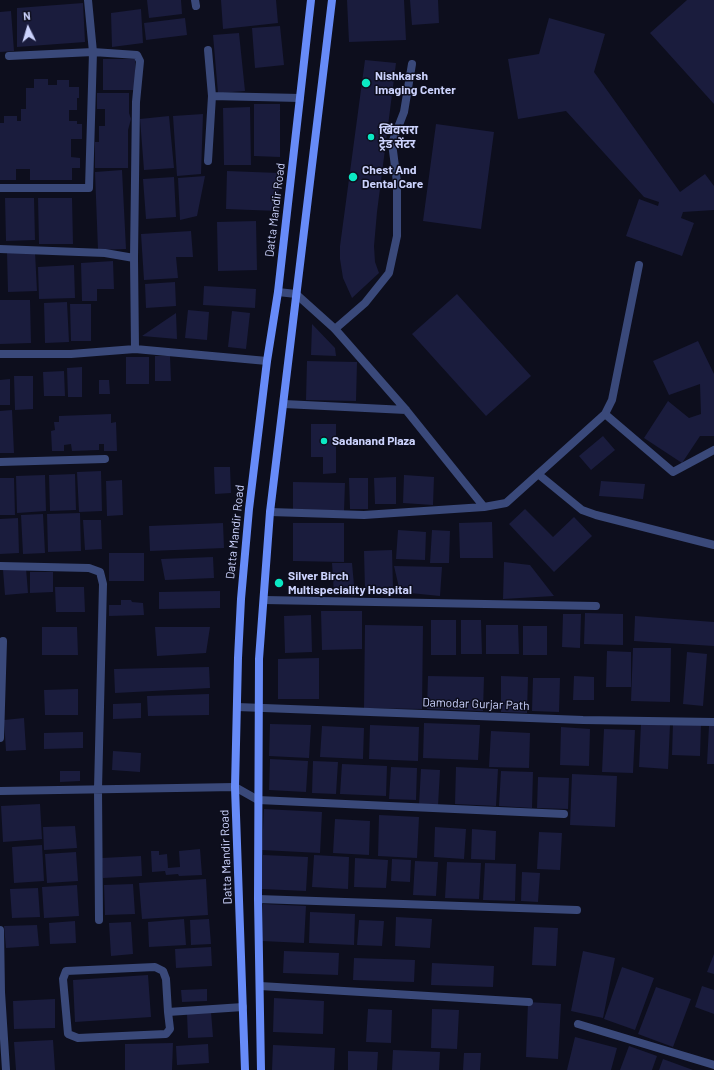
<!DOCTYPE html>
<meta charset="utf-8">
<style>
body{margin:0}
#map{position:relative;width:714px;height:1070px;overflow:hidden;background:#0d0e1d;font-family:Barlow,sans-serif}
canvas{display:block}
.north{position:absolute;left:8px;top:8px;width:40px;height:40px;-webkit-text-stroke:3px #0d0e1d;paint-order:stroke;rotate:355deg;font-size:11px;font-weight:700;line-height:16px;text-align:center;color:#ccd3fd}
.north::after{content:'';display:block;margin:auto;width:14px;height:18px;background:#ccd3fd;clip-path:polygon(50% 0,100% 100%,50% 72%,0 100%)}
</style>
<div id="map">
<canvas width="714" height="1070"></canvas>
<div class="north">N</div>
</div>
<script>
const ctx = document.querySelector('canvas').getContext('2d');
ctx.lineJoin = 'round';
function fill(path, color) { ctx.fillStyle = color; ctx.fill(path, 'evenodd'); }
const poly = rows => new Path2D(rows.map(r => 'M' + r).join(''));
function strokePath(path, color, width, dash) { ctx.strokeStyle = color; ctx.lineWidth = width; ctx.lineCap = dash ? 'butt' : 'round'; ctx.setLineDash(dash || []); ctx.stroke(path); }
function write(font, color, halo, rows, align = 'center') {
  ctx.font = font + ' Barlow,"Noto Sans Devanagari",sans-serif'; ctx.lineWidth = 3; ctx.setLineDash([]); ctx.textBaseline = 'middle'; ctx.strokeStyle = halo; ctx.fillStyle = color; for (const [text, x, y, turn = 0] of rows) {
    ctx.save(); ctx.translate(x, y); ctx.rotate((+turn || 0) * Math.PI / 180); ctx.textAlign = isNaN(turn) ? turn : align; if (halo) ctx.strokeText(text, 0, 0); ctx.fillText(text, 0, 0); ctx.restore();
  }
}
fill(poly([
 [147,0,181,0,182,14,149,18],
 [221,0,276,0,278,23,223,29],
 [347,0,404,0,406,40,349,42],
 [410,0,438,0,439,23,412,25],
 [687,0,714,0,714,104,650,33],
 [83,3,85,42,17,47,17,8],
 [141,9,143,43,112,47,111,13],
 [11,11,14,51,0,52,0,12],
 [185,18,187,35,146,40,144,23],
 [549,18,605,34,594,72,680,192,705,174,714,186,714,210,683,212,681,218,694,223,682,256,626,236,639,199,658,206,659,202,644,197,566,111,518,119,508,59,539,54],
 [280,26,284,65,255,68,252,28],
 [239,33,245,91,218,93,213,35],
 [103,59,135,59,135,90,103,90],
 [365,60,396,63,377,212,374,246,375,262,379,273,352,298,343,278,340,259,340,246],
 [34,79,48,79,48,85,57,85,57,80,69,80,69,87,79,87,79,98,77,98,77,110,69,110,69,121,77,121,77,124,82,124,82,139,71,139,71,157,80,158,80,168,72,168,72,180,30,180,30,169,16,169,16,180,0,180,0,123,4,123,4,116,17,116,17,121,21,121,21,109,26,109,26,88,34,88],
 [97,93,129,93,129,113,131,119,128,130,128,168,95,168,95,142,99,142,99,126,105,126,105,109,97,109],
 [254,104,280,104,280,157,254,156],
 [250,107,251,165,224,165,223,108],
 [203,114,201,174,177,176,173,116],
 [169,116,174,168,144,170,140,119],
 [436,124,494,132,481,229,423,221],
 [122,170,126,249,98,250,95,172],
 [227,171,279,173,278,211,226,209],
 [205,176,197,216,180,220,178,178],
 [174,177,176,217,146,219,143,179],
 [5,198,34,198,35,240,6,241],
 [38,198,72,198,73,244,39,244],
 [256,221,257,270,218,271,217,222],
 [191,231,193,257,176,257,178,278,144,280,141,234],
 [7,252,35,252,37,291,8,292],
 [113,261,114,289,97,289,97,301,82,301,81,263],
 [74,265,75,298,39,299,38,267],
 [175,282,176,306,146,308,145,284],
 [204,286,256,289,255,308,203,305],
 [457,294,531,376,486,416,412,334],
 [0,300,30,300,31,343,0,344],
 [67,302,69,342,45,343,44,303],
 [70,304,91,304,91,341,71,341],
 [188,310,209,312,207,340,185,338],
 [232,311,250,313,246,349,228,347],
 [176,313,177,339,142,336],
 [312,324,335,348,336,356,311,355],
 [698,341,714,374,714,436,700,436,682,463,644,438,668,401,689,418,701,414,700,384,669,395,653,361],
 [155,356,170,356,171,381,155,381],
 [126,357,149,357,149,384,126,384],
 [307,361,357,362,356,401,306,400],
 [82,367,82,397,68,397,67,368],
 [64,371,65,396,44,396,43,372],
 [14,376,33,376,33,409,15,410],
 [10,379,10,405,0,405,0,380],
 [99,380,109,380,110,394,99,394],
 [12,410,14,453,0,453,0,411],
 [111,414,111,423,116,422,117,451,104,451,104,444,99,444,99,450,72,451,71,444,64,445,64,451,52,451,51,431,55,430,54,422,59,422,59,416],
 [311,424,336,424,336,473,323,474,323,457,311,457],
 [603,436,615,450,591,470,579,456],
 [214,467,230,467,231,493,215,494],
 [101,471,102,511,79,512,77,472],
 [75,474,76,510,50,511,49,475],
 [45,475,46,511,17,513,16,476],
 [404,475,434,477,433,505,403,503],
 [396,477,396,504,375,504,374,478],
 [0,478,14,478,15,515,0,515],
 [349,478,368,478,368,509,350,509],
 [122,480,123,515,107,516,106,481],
 [601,481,645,484,643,499,599,496],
 [293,482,345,483,344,511,293,510],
 [525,509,553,537,574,517,592,536,554,572,509,524],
 [80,513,81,551,48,552,47,514],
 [43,514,45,553,23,554,21,515],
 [18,518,19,553,0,554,0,519],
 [83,520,101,520,102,549,85,550],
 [492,522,493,558,460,558,459,523],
 [223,523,224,548,150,551,149,526],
 [293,523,344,523,344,562,293,561],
 [398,530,426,532,425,560,396,559],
 [432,530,450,531,449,563,430,563],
 [392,550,393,589,365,590,364,551],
 [109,553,144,553,144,581,109,581],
 [213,557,214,578,165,580,161,559],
 [504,562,530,565,554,596,503,599],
 [332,563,352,563,355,596,334,594],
 [394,566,442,567,440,596,400,592],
 [26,568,28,593,5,595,3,570],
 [30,572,53,572,53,592,30,593],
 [55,587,84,587,85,612,56,612],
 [220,591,220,608,159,609,159,592],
 [121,600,131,600,132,602,143,603,144,615,109,616,109,605,121,605],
 [321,611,362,611,362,649,322,650],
 [585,613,623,614,623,645,584,644],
 [563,614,581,614,580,648,562,647],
 [311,615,312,652,285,653,284,616],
 [635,616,714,622,714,646,634,641],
 [431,620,456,620,456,655,431,655],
 [461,620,481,620,482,654,461,654],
 [365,625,423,626,422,709,364,708],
 [486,625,518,625,519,654,486,654],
 [523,626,547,626,547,655,523,655],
 [42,627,77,627,78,655,42,655],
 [155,627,210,627,206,653,157,656],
 [633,648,671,648,670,702,631,701],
 [607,651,631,652,631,687,606,687],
 [687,652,707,654,703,706,683,704],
 [319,658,319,699,278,699,278,659],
 [209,667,210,688,115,693,114,669],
 [428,676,484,677,483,711,427,709],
 [501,676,528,677,527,713,501,712],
 [574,676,594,677,594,700,573,700],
 [533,678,560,678,559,712,532,711],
 [78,689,78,715,45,715,44,690],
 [209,694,209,715,148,716,147,696],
 [141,703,141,718,113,719,113,704],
 [24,718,26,750,6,751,4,720],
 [424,723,480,725,478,760,423,758],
 [673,723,701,724,700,756,672,755],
 [270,724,311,725,309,758,269,756],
 [641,724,670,725,668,769,639,767],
 [370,725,419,727,418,761,369,759],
 [322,726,364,728,363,759,320,757],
 [709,726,714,726,714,764,707,764],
 [561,727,590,729,589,766,560,765],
 [604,729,635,730,633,773,602,772],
 [491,731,530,733,529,768,489,767],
 [83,732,83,748,44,749,44,733],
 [113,751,141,753,140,772,112,770],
 [270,759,308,761,306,792,269,790],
 [313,761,338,762,336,794,312,793],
 [342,764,387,766,386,796,340,794],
 [391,767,417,768,416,800,389,799],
 [456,767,498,769,496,806,455,804],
 [421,769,440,770,438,806,419,805],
 [60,771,80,771,80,781,60,782],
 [501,771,533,772,532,808,499,806],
 [572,774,617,776,615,827,570,825],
 [538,777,569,778,568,809,537,808],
 [40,804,42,839,3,842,1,806],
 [264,809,322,812,320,853,262,850],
 [379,815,419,817,417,858,378,856],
 [335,819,370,821,369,855,333,853],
 [75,826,77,848,44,850,43,827],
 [435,827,466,829,464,859,434,857],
 [472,829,496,831,495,860,471,859],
 [539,832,562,833,560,870,537,869],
 [42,845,44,881,14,883,12,847],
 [200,849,202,875,179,876,178,874,166,875,165,871,152,872,151,851,159,851,159,855,167,854,168,868,180,867,179,851],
 [76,852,78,881,47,883,45,854],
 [263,855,308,857,306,891,262,889],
 [314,855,349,857,348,889,312,887],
 [141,856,142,876,103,878,102,858],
 [355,858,388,860,386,888,354,887],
 [392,859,411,860,410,882,391,881],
 [415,861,438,862,436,896,413,895],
 [447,862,481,863,479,899,445,898],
 [485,863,516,864,515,901,483,900],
 [522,872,540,873,538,902,521,901],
 [206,879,208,915,142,919,139,883],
 [133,884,135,914,105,915,104,885],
 [77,885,79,916,44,918,42,887],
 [38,888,40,917,12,918,10,889],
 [263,904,306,906,304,943,262,941],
 [310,912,355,914,354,945,309,943],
 [396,917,432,919,430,948,395,946],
 [184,919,186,945,149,947,148,922],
 [209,919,211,944,191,945,190,920],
 [359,920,384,921,382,946,357,945],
 [75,921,76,943,50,944,49,923],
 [131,922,133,954,111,956,109,923],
 [37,925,39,946,6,948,4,926],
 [534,927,558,928,556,966,532,965],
 [211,947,212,966,176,968,175,949],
 [284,951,339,953,338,975,283,973],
 [583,951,615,958,603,1018,571,1011],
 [714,954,714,974,707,972],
 [354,958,415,960,414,982,353,980],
 [432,963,494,966,493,987,431,985],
 [622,967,654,978,635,1030,604,1019],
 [148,975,151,1017,75,1022,73,980],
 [702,986,714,990,714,1014,695,1007],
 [656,987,691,999,673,1047,638,1034],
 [207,989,207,1001,182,1002,181,990],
 [274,998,324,1001,323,1034,273,1032],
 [55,999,55,1028,14,1029,13,1001],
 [528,1002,561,1004,558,1059,526,1057],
 [368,1009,392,1010,391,1043,366,1042],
 [432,1009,459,1010,457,1049,431,1048],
 [211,1012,213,1037,188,1038,187,1014],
 [575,1037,617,1048,611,1070,567,1070],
 [53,1040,55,1070,16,1070,14,1042],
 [173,1043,172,1070,125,1070,125,1044],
 [208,1044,209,1063,177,1065,176,1046],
 [273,1045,335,1048,334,1070,272,1070],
 [629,1046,657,1056,652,1070,620,1070],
 [393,1050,440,1052,439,1070,392,1070],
 [348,1051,378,1052,377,1070,348,1070],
 [464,1053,481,1053,480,1070,463,1070],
 [663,1059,693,1070,659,1070]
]), '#1a1c3d');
strokePath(poly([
 [208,50,212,96,208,161],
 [212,96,300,98],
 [335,329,365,303,389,273,397,236,397,182,392,143,404,112,412,64],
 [168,1012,170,1029,166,1034,78,1038,68,1034,63,979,66,971,155,967,163,971,166,979,168,1012,243,1007]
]), '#3a497a', 8);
strokePath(poly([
 [195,0,196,6],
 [9,56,93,52,137,55,140,61,136,102,134,258],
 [0,188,89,188,93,52,88,0],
 [0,249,105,253,134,258,135,349,71,354,0,354],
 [135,349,267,361],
 [284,404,406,410],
 [605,414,673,472,714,450],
 [0,462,105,459],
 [538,474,582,510,596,515,714,545],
 [484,507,506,503,605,414,612,400,639,265],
 [270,512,364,515,484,507,406,410,335,329,296,294,278,292],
 [0,566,89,568,100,572,103,584,98,789,99,920],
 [264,600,596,606],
 [237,707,583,720,714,722],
 [0,738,3,641],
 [0,791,235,787,258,800,564,814],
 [258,899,577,910],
 [0,930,1,992,6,1070],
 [260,986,529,1002],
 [578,1024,714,1065]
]), '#3a497a', 8);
strokePath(poly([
 [245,1070,235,787,238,658,241,599,249,509,267,361,278,292,311,0],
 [261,1070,258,899,259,659,270,512,332,0]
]), '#678bf8', 8);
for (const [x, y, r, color] of [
 [366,83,5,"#0be9c4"],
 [371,137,4,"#0be9c4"],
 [353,177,5,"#0be9c4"],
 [324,441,4,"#0be9c4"],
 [279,583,5,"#0be9c4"]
]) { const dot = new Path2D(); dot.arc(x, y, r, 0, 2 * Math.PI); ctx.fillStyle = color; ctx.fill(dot); strokePath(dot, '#0d0e1d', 1.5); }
write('bold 12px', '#ccd3fd', '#0d0e1d', [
 ["Nishkarsh",375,76],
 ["Imaging Center",375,90],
 ["खिंवसरा",379,130],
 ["ट्रेड सेंटर",379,144],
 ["Chest And",362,170],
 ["Dental Care",362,184],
 ["Sadanand Plaza",332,441],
 ["Silver Birch",288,576],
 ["Multispeciality Hospital",288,590]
], 'left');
write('12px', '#ccd3fd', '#0d0e1d', [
 ["Datta Mandir Road",275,210,-83],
 ["Datta Mandir Road",235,532,-84],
 ["Damodar Gurjar Path",476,704,2],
 ["Datta Mandir Road",226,857,-92]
]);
</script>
